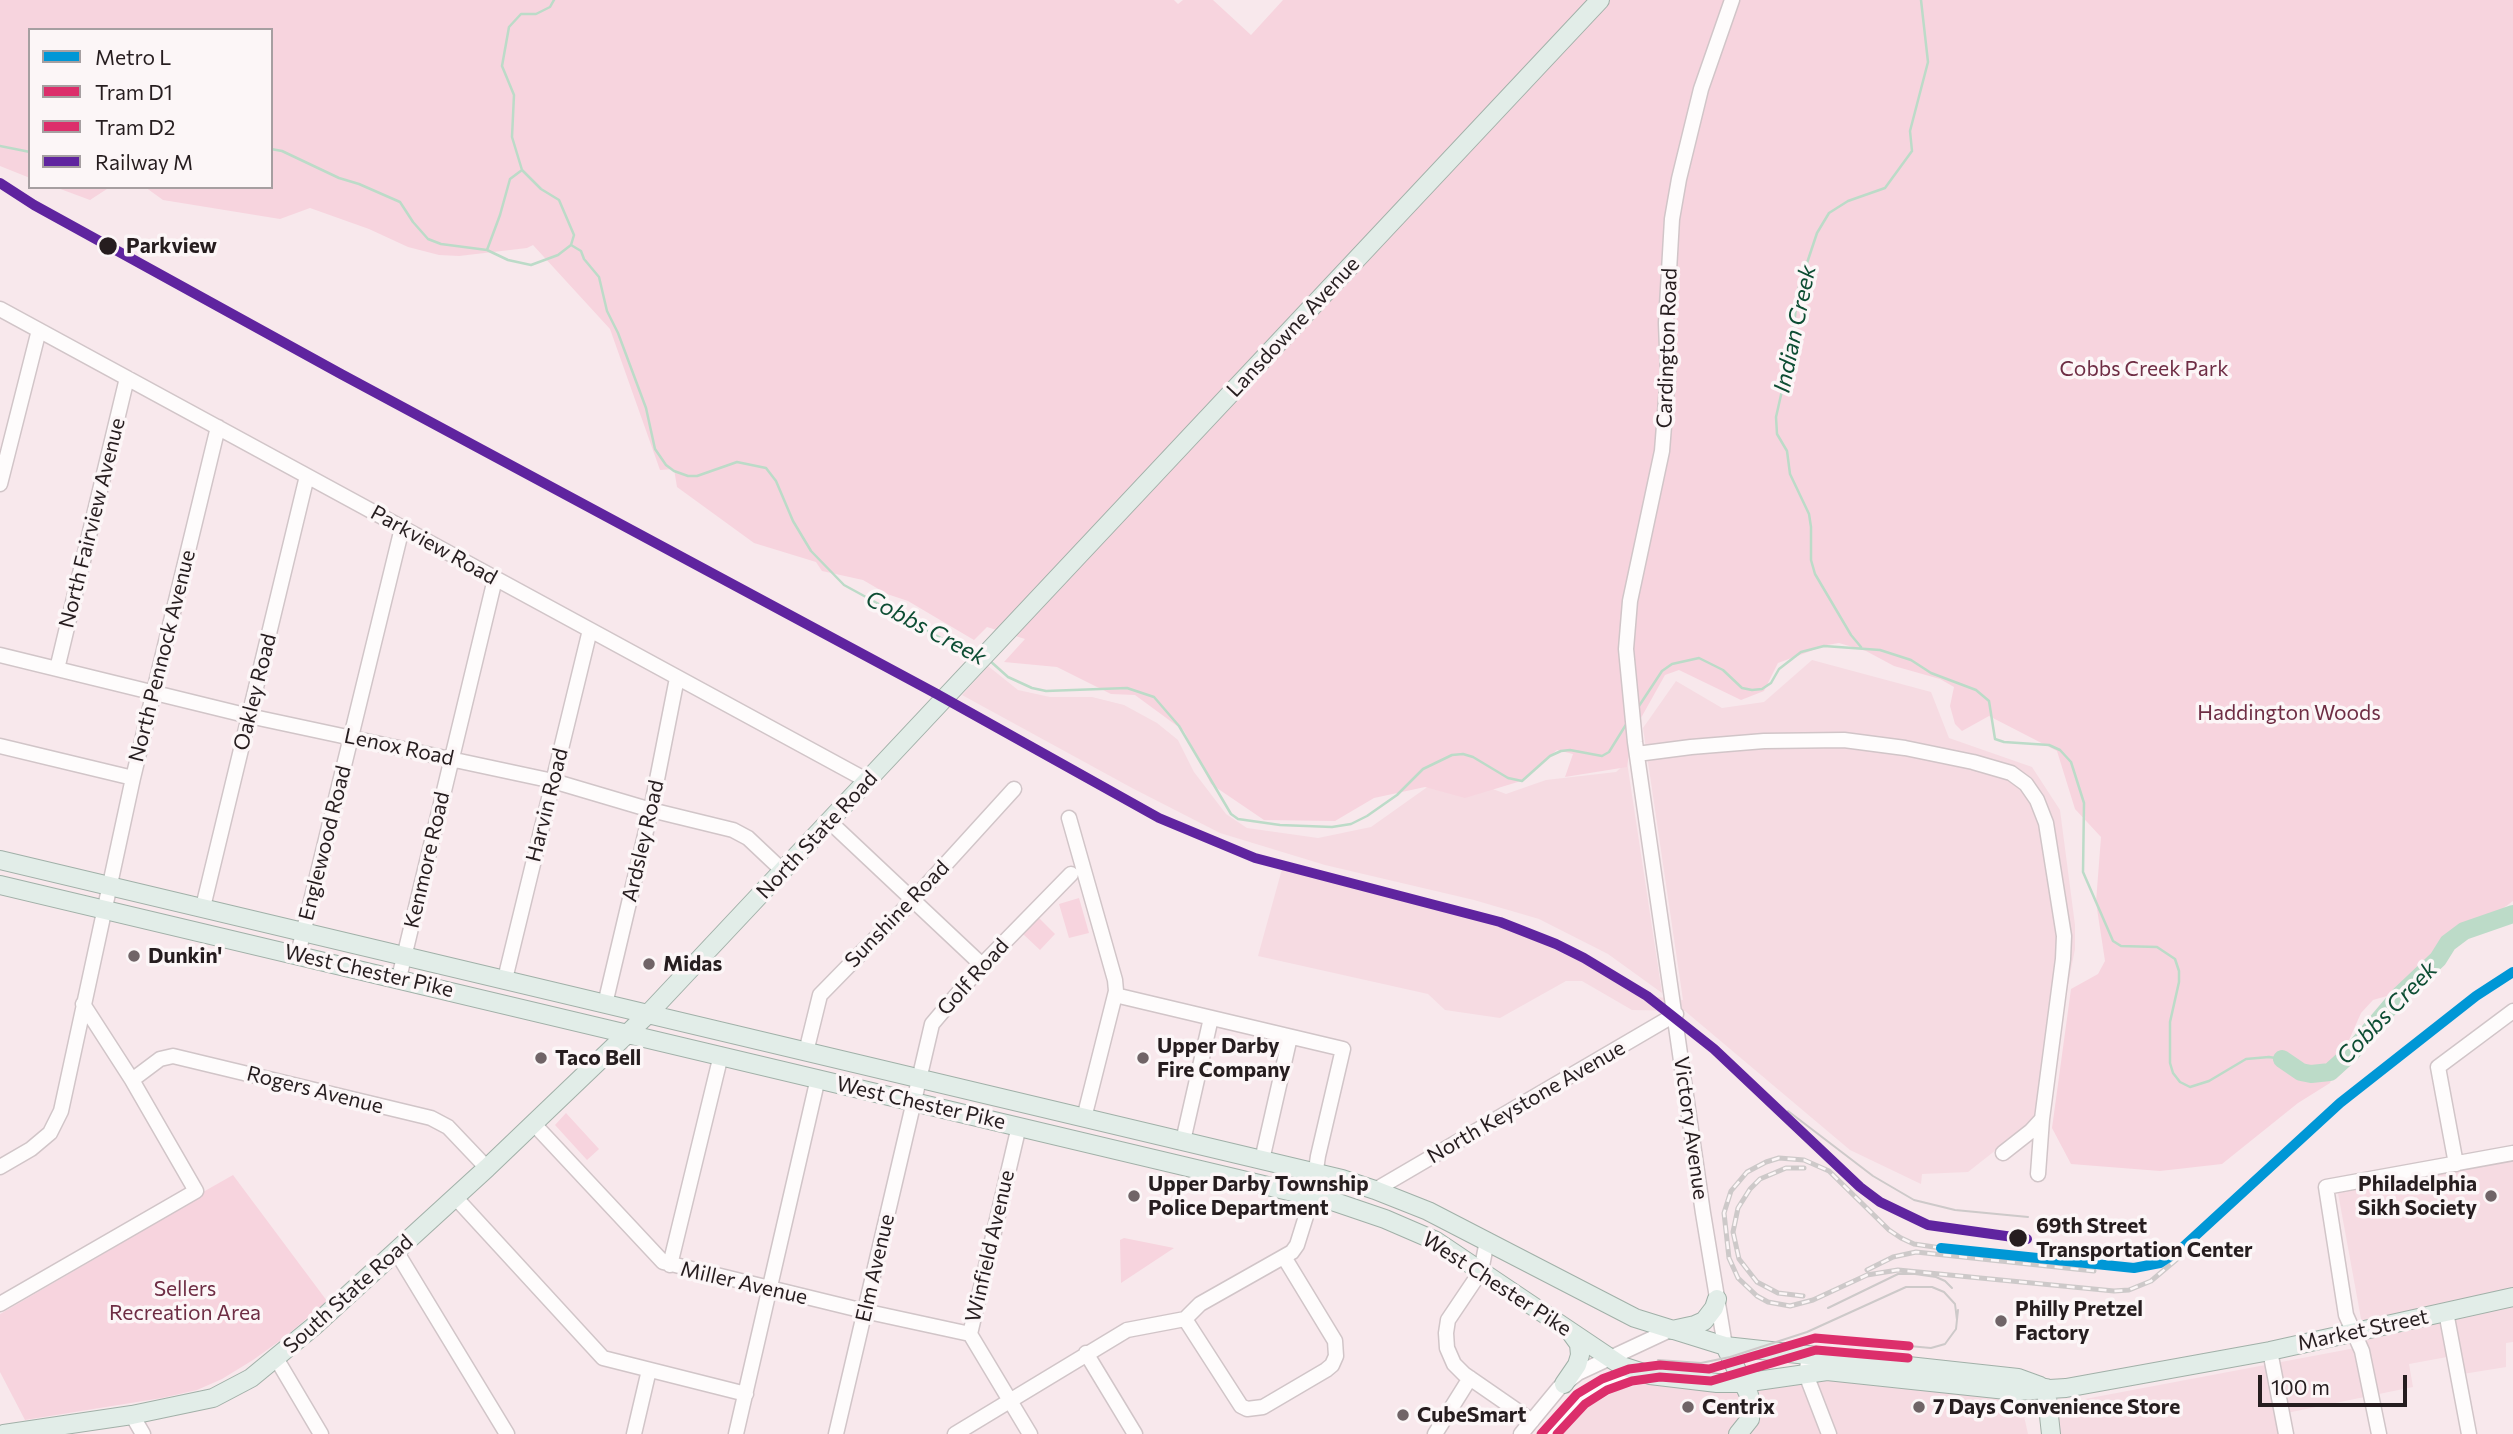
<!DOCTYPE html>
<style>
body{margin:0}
#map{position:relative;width:2513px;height:1434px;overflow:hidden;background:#f8e8ec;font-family:Commissioner,sans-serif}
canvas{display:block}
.legend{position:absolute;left:28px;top:28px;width:245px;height:161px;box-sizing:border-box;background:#fcf6f7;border:2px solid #a69fa1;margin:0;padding:9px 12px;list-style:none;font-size:21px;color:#261d1f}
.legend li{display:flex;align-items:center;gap:14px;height:35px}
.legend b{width:35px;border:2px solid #a69fa1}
.scale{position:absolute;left:2258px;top:1375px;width:149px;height:32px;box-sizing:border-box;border:4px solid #261d1f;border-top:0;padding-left:9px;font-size:21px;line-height:24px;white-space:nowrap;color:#261d1f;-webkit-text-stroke:5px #fcf6f7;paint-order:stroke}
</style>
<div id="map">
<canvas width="2513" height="1434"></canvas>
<ul class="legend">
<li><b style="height:9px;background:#0097d6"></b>Metro L</li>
<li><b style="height:9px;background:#dc2e6b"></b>Tram D1</li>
<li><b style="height:9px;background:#dc2e6b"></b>Tram D2</li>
<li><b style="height:9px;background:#5f249f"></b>Railway M</li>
</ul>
<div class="scale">100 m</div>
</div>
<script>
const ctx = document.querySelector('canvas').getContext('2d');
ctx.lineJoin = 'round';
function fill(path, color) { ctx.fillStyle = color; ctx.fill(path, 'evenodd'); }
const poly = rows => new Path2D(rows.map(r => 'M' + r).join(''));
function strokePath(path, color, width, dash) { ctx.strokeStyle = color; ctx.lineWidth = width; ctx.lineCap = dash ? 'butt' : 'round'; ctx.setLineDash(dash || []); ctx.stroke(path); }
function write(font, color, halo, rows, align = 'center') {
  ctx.font = font + ' Commissioner,sans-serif'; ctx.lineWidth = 7; ctx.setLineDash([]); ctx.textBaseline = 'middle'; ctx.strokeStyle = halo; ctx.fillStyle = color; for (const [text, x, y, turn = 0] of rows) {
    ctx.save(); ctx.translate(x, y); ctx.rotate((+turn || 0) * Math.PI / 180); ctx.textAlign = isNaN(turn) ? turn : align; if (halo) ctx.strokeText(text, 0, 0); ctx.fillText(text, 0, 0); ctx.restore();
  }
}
fill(poly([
 [1812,660,1931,692,1949,738,2032,767,2060,810,2075,925,2075,949,2043,1113,1968,1172,1922,1174,1921,1184,1850,1150,1685,1011,1632,1010,1582,981,1566,981,1500,1018,1445,1010,1428,994,1258,956,1282,869,1509,928,1613,977,1648,996,1683,1000,1643,728,1676,681,1722,708,1764,702],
 [988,666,1018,690,1050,697,1092,697,1124,705,1157,723,1178,740,1194,772,1226,814,1247,828,1318,838,1371,827,1433,783,1456,775,1506,794,1546,780,1616,772,1627,762,1662,993,1608,954,1539,919,1474,900,1325,865,1220,833,1132,788,962,695],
 [2513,1157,2513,1342,2506,1343,2506,1367,2463,1374,2458,1355,2409,1364,2413,1387,2277,1415,2279,1434,2059,1434,2053,1405,2366,1346,2338,1193],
 [1820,1377,2020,1398,2028,1434,1560,1434,1578,1412,1618,1390,1643,1384,1789,1386]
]), '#f6dbe2');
fill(poly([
 [0,0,1174,0,1178,4,1183,0,1213,0,1251,35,1283,0,2513,0,2513,901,2426,966,2394,994,2373,1000,2361,1013,2330,1083,2298,1103,2222,1164,2160,1171,2071,1164,2052,1128,2071,989,2098,974,2105,961,2096,902,2101,837,2075,809,2057,751,1989,716,1962,731,1955,724,1950,706,1954,687,1940,679,1894,666,1866,651,1839,643,1827,645,1778,663,1764,691,1741,700,1679,670,1665,675,1632,734,1627,767,1565,777,1573,754,1557,750,1521,781,1465,798,1425,787,1374,798,1335,821,1264,820,1211,784,1184,731,1135,695,1111,694,1057,667,1004,662,1025,639,987,627,974,640,908,601,887,594,863,580,822,571,816,562,754,543,677,487,674,469,660,470,610,329,533,245,527,248,459,256,439,255,408,247,369,229,310,208,280,219,163,200,145,187,271,187,271,30,30,30,30,178,0,166],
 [55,187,110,187,90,200],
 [1079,898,1089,933,1069,938,1059,904],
 [1039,918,1055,934,1040,950,1023,934],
 [566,1113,599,1149,587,1160,555,1125],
 [233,1175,327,1301,285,1337,253,1360,222,1379,197,1390,162,1398,25,1420,0,1372,0,1314,110,1250,108,1246],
 [1124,1238,1174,1248,1121,1283,1120,1240]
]), '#f7d4de');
strokePath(poly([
 [554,0,550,7,536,14,521,14,509,27,502,66,514,95,512,137,522,170,541,189,559,200,574,235,571,245],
 [0,146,30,152],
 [271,149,282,151,339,178,359,184,400,202,413,222,428,239,441,244,487,250,508,260,531,265,558,255,571,245,581,251,584,259,599,277,607,311,618,333,646,408,655,449,666,465,674,471,688,476,697,476,737,462,766,468,776,481,793,521,811,551,844,585,950,643,978,652],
 [487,250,500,215,510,179,522,170],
 [1861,647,1851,635,1815,574,1811,560,1811,527,1809,514,1790,474,1787,451,1777,434,1776,417,1791,351,1798,290,1817,233,1829,213,1848,201,1885,188,1912,151,1910,131,1928,62,1921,0],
 [989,660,1008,677,1032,688,1046,691,1127,688,1154,697,1179,726,1231,814,1238,819,1280,825,1332,827,1351,824,1367,816,1397,795,1423,769,1452,755,1463,754,1473,757,1508,778,1522,781,1550,756,1561,751,1570,750,1602,756,1609,752,1627,723],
 [1637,709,1662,671,1672,664,1699,658,1723,670,1742,688,1752,690,1762,689,1771,683,1779,669,1801,652,1824,646,1880,650,1911,660,1931,673,1976,690,1989,701,1995,739,2004,742,2049,745,2060,750,2071,762,2084,803,2083,872,2113,941,2121,946,2157,947,2175,959,2179,971,2179,982,2170,1022,2170,1063,2173,1073,2180,1082,2190,1087,2209,1081,2246,1059,2269,1057,2282,1059]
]), '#bcdbc8', 2.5);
strokePath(poly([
 [2282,1059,2301,1072,2311,1074,2330,1072,2351,1053,2400,995,2438,959,2448,943,2464,931,2513,914]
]), '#bcdbc8', 18);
const minor = poly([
 [0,309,868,781],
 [0,484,39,330],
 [0,655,249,716,553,781,651,810,733,830,748,838,783,871],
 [57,669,127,378],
 [0,746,133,778],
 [1637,754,1691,747,1764,741,1844,740,1905,748,1973,762,2011,773,2026,784,2037,800,2046,823,2064,936,2063,959,2042,1119,2038,1174],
 [1069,818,1115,980,1116,991,1084,1118],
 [830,822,982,965],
 [203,907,307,476],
 [298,954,402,528],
 [399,978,495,579],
 [505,979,590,630],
 [605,1004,651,810,677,678],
 [806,1052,820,995,913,900,1014,789],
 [132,1080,160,1059,173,1056,431,1118,448,1127,487,1168],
 [533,1123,663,1262,864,1311,970,1334],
 [1019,1126,970,1334,1030,1434],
 [1183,1141,1211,1018],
 [2003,1153,2031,1131,2042,1119],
 [1262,1160,1290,1037],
 [2456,1164,2438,1067,2513,1011],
 [0,1167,31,1149,50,1133,61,1111,133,778,218,427],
 [1375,1190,1676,1014],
 [455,1197,603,1358,746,1394],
 [1487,1241,1481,1271,1448,1320,1446,1333,1447,1348,1454,1364,1464,1374,1532,1421],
 [396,1251,507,1434],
 [670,1265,721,1055],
 [0,1304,196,1191,132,1080,83,1004],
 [2446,1312,2469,1434],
 [1185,1319,1241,1406,1247,1409,1263,1407,1326,1370,1332,1365,1336,1356,1335,1341,1284,1257],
 [1725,1346,1703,1213,1635,742,1626,649,1630,601,1662,451,1668,375,1666,323,1672,219,1679,179,1701,89,1732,0],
 [2270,1351,2286,1434],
 [1086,1353,1135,1434],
 [1808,1355,1807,1377,1829,1434],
 [276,1358,321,1434],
 [132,1415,143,1434],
 [634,1434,649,1370],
 [736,1434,818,1078],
 [836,1434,932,1024,982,965,1071,874],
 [955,1434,1127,1330,1185,1319,1200,1304,1292,1252,1297,1245,1312,1197,1318,1156,1343,1049,1115,995],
 [1435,1434,1470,1378],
 [1521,1434,1559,1388,1578,1373,1670,1330],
 [1550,1434,1568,1412,1587,1397,1599,1388,1638,1373],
 [2379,1434,2362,1351,2346,1315,2326,1187,2513,1153]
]);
const major = poly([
 [0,860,1342,1179,1375,1190,1428,1211,1635,1318,1725,1346,2018,1378,2040,1386],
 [0,885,1335,1202,1385,1219,1436,1241,1622,1366,1650,1375,1717,1383,1743,1383,1827,1371,2016,1391,2066,1388,2270,1351,2513,1297],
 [1672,1330,1695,1325,1704,1321,1714,1308,1717,1299],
 [1725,1346,1749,1395,1751,1405,1750,1419,1738,1434],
 [1564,1384,1577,1365,1580,1355,1579,1344,1571,1333],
 [2046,1388,2051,1434],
 [4,1434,132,1415,213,1398,251,1378,313,1327,487,1168,648,1014,1600,0]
]);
strokePath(minor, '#d1c5c8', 17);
strokePath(major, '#a1b0a8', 20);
strokePath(minor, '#fefcfc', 14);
strokePath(major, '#e2ede8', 18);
strokePath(poly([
 [1788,1111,1873,1176,1914,1200,1955,1210,2028,1217],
 [1828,1308,1898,1274,1915,1274,1936,1277,1945,1281,1952,1288],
 [1909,1346,1931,1348,1945,1344,1956,1329,1958,1310],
 [1658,1360,1701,1363,1730,1357,1807,1332,1906,1287,1932,1287,1944,1292,1955,1304,1957,1320]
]), '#cdc9c9', 2);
const rail = poly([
 [1941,1248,1914,1244,1901,1238,1889,1230,1829,1171,1804,1160,1779,1158,1766,1162,1747,1172,1731,1191,1724,1213,1729,1258,1738,1278,1757,1296,1768,1302,1790,1306,1813,1300,1867,1275,1898,1270,2114,1291,2129,1290,2151,1281,2183,1254],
 [1867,1270,1893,1257,1916,1252,2094,1271],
 [1803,1296,1778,1293,1757,1282,1739,1259,1733,1232,1738,1208,1750,1189,1760,1179,1786,1168,1804,1168]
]);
strokePath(rail, '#cdc9c9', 5);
strokePath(rail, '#fcf6f7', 2.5, [8]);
strokePath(poly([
 [0,183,34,205,341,374,935,693,1159,818,1255,858,1500,922,1556,944,1584,958,1647,996,1714,1049,1860,1187,1880,1202,1928,1225,2027,1239]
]), '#5f249f', 10);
strokePath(poly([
 [1541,1434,1577,1394,1602,1379,1629,1369,1660,1365,1709,1369,1815,1338,1909,1346]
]), '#dc2e6b', 9);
strokePath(poly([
 [1557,1434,1585,1404,1607,1390,1632,1381,1660,1377,1711,1381,1816,1350,1908,1358]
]), '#dc2e6b', 9);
strokePath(poly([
 [1941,1248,2134,1268,2160,1263,2182,1248,2340,1103,2476,996,2513,972]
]), '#0097d6', 10);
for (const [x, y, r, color] of [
 [108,246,10,"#261d1f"],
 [134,956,7,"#706467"],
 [649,964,7,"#706467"],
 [541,1058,7,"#706467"],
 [1143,1058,7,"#706467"],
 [1134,1196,7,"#706467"],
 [2491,1196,7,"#706467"],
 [2018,1238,10,"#261d1f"],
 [2001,1321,7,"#706467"],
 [1688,1407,7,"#706467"],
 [1919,1407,7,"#706467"],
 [1403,1415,7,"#706467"]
]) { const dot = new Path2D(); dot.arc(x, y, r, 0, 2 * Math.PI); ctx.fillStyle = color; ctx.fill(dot); strokePath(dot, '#fcf6f7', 2.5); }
write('bold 21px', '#261d1f', '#fcf6f7', [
 ["Parkview",126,246],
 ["69th Street",2036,1226],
 ["Transportation Center",2036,1250]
], 'left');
write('21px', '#261d1f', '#fcf6f7', [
 ["Lansdowne Avenue",1293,327,-47],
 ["Cardington Road",1667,348,-88],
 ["North Fairview Avenue",92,523,-76],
 ["Parkview Road",434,545,29],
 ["North Pennock Avenue",162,656,-76],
 ["Oakley Road",255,692,-76],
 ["Lenox Road",399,747,12],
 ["Harvin Road",547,805,-76],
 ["North State Road",817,835,-47],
 ["Ardsley Road",643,841,-77],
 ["Englewood Road",325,843,-76],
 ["Kenmore Road",427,860,-77],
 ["Sunshine Road",897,914,-46],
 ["West Chester Pike",369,971,13],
 ["Golf Road",973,977,-48],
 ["Rogers Avenue",315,1090,14],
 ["North Keystone Avenue",1526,1102,-30],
 ["West Chester Pike",921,1103,13],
 ["Victory Avenue",1691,1128,82],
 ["Winfield Avenue",990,1246,-77],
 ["Elm Avenue",875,1268,-77],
 ["Miller Avenue",744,1283,13],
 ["West Chester Pike",1497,1284,33],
 ["South State Road",348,1294,-42],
 ["Market Street",2363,1330,-12]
]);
write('21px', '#6e2d44', '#fcf6f7', [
 ["Cobbs Creek Park",2144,369],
 ["Haddington Woods",2289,713],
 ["Sellers",185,1289],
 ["Recreation Area",185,1313]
]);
write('bold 21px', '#261d1f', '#fcf6f7', [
 ["Dunkin'",148,956],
 ["Midas",663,964],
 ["Upper Darby",1157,1046],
 ["Fire Company",1157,1070],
 ["Taco Bell",555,1058],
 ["Upper Darby Township",1148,1184],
 ["Police Department",1148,1208],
 ["Philadelphia",2477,1184,"right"],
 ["Sikh Society",2477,1208,"right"],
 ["Philly Pretzel",2015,1309],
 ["Factory",2015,1333],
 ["Centrix",1702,1407],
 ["7 Days Convenience Store",1933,1407],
 ["CubeSmart",1417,1415]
], 'left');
write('italic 23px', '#0d4d33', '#fcf6f7', [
 ["Indian Creek",1795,329,-78],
 ["Cobbs Creek",926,628,28],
 ["Cobbs Creek",2387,1013,-46]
]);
</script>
